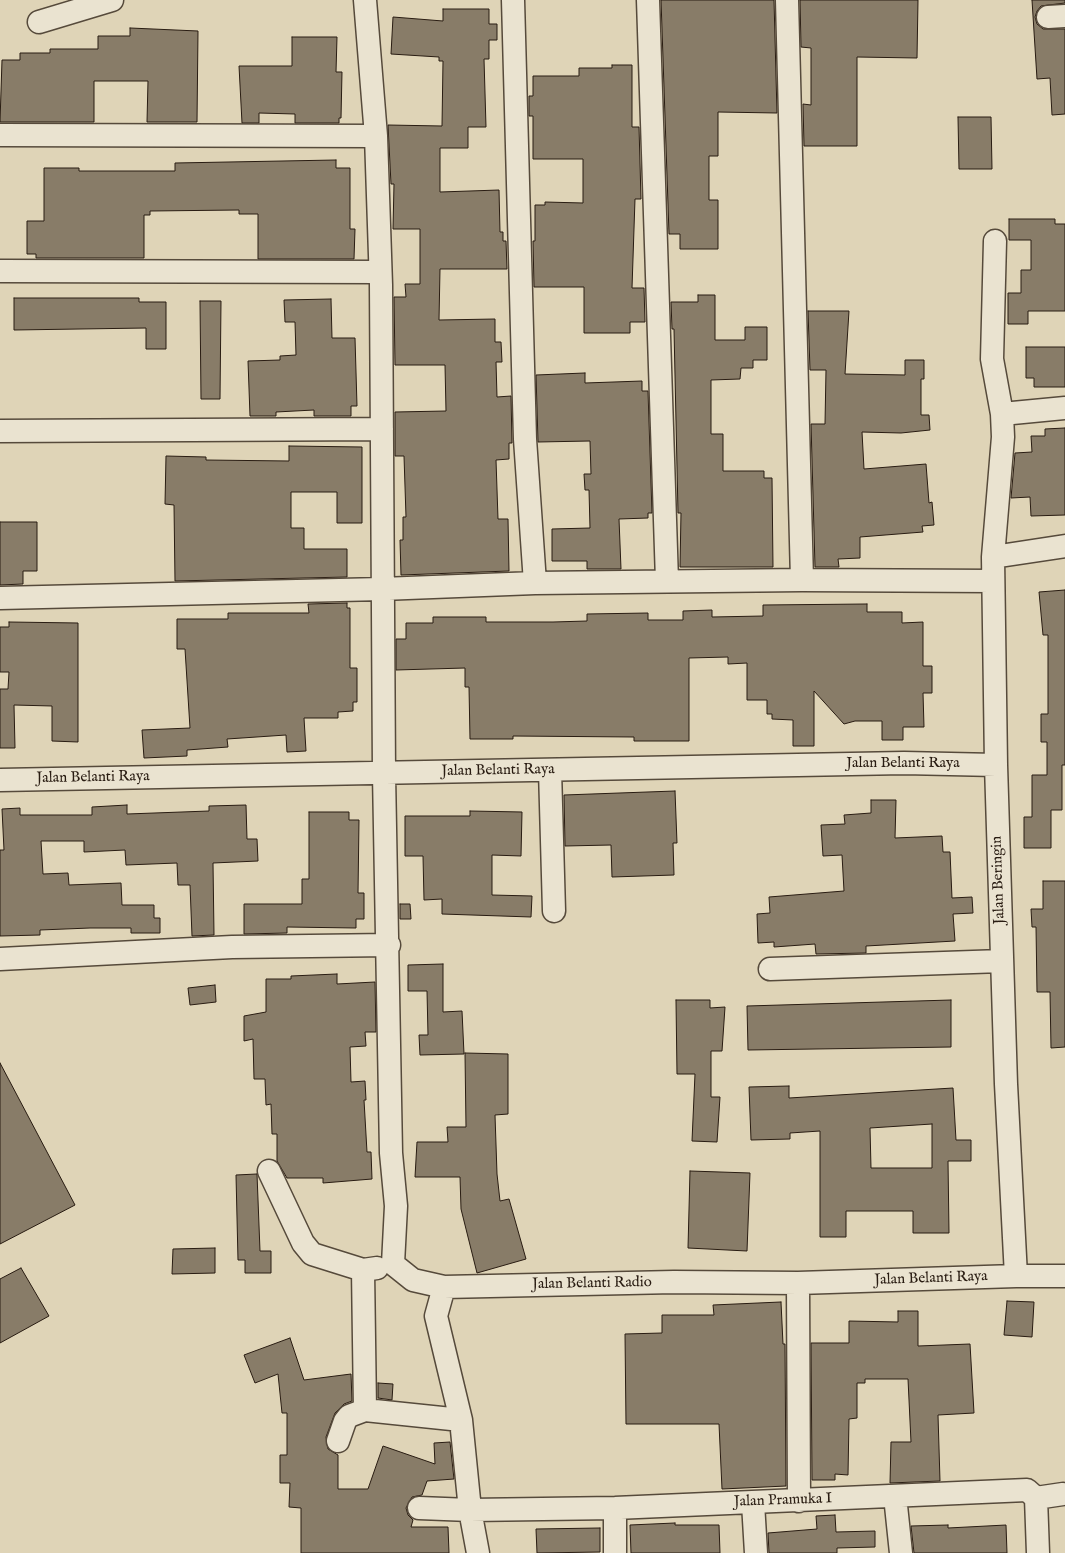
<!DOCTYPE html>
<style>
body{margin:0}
canvas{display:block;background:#dfd4b7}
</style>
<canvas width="1065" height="1553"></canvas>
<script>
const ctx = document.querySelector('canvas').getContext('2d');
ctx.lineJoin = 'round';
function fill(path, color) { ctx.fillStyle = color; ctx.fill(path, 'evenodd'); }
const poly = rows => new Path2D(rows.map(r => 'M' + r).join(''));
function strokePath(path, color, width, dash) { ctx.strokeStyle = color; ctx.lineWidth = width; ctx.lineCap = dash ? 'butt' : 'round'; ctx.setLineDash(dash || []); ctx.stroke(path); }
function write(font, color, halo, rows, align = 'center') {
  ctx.font = font + ' "IM FELL English",serif'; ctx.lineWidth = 4.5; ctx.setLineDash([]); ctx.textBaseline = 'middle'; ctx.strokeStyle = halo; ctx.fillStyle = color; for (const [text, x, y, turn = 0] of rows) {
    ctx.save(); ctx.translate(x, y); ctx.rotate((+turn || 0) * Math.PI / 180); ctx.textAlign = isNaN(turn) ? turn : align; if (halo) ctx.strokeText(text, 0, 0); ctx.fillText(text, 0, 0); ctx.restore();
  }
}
const building = poly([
 [661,0,774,0,777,113,718,112,718,156,709,156,709,200,718,200,718,249,680,249,680,234,669,234,661,0],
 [800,0,918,0,917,58,857,57,857,146,804,146,803,104,811,105,811,48,801,47,800,0],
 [1032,0,1065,0,1065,3,1041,6,1037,11,1035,17,1037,24,1043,29,1065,29,1065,114,1052,115,1050,78,1037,79,1032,0],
 [443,9,489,9,489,24,497,24,497,40,489,40,489,59,484,59,486,127,468,127,468,148,440,148,440,192,499,190,500,232,503,232,503,241,506,241,507,269,440,269,439,320,495,319,495,342,501,342,502,362,496,362,497,397,511,396,512,443,509,443,509,459,496,460,498,519,508,519,509,571,401,575,400,540,403,540,403,517,406,517,404,456,395,456,395,412,446,411,445,365,395,365,394,297,406,297,405,284,420,284,420,229,393,229,394,184,391,184,388,125,442,126,443,61,439,61,439,57,391,54,393,17,443,21,443,9],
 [130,28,198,31,197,122,147,122,148,81,94,81,94,122,0,122,2,60,20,60,20,53,50,53,50,49,98,49,98,36,130,36,130,28],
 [292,37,337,37,336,72,342,72,341,118,339,118,339,123,295,123,295,114,259,113,259,123,242,123,239,66,292,66,292,37],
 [612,65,632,65,632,127,639,127,641,199,635,199,632,288,644,288,645,322,630,322,630,333,584,333,584,287,534,287,533,241,535,241,535,205,545,205,545,202,583,203,583,159,533,159,533,116,529,116,529,96,533,96,533,76,579,76,579,68,612,68,612,65],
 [958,117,991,117,992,169,959,169,958,117],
 [336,160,336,168,350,168,350,229,355,229,354,259,258,259,258,214,239,214,239,210,150,211,150,215,144,215,144,258,36,258,36,254,27,254,27,221,44,221,44,168,79,168,79,171,175,171,175,163,336,160],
 [1009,219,1055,219,1055,224,1065,224,1065,311,1028,311,1028,324,1008,324,1008,293,1021,293,1021,270,1031,270,1031,240,1009,240,1009,219],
 [698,295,715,295,715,340,745,340,745,327,767,327,767,360,753,360,753,368,741,368,740,379,711,380,711,434,723,434,723,471,764,471,764,478,772,478,773,567,680,567,681,513,678,513,674,329,672,329,671,302,698,302,698,295],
 [14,298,139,298,139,302,166,302,166,349,146,349,146,328,14,330,14,298],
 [331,299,332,338,355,338,357,406,351,406,351,416,314,416,314,410,276,412,276,416,250,416,248,361,280,360,280,356,296,355,295,322,285,322,284,300,331,299],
 [200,301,221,301,220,399,201,399,200,301],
 [808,311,849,311,845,374,905,375,905,360,924,360,924,379,921,379,921,415,929,415,930,430,901,433,862,432,864,469,926,464,929,503,932,502,934,525,922,526,923,532,860,537,860,558,838,559,839,567,815,567,811,424,825,424,826,370,810,370,808,311],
 [1026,347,1065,347,1065,387,1034,387,1034,378,1026,378,1026,347],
 [585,373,585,383,642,381,642,391,648,391,652,513,648,513,648,518,619,519,621,569,587,569,587,561,552,561,552,529,590,528,589,490,585,490,584,474,591,474,590,441,538,442,536,375,585,373],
 [1065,428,1065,515,1031,516,1030,497,1011,498,1015,453,1032,452,1031,436,1045,436,1045,429,1065,428],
 [289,446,362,447,362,523,337,523,337,492,291,492,291,528,304,528,304,549,347,549,347,577,175,581,174,505,165,504,166,456,206,457,206,460,289,461,289,446],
 [0,522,37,522,37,571,23,571,23,584,0,585,0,522],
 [1065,590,1065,765,1062,765,1062,810,1051,810,1051,848,1024,848,1024,817,1032,817,1032,775,1047,775,1047,742,1041,742,1041,714,1048,714,1048,635,1043,635,1039,592,1065,590],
 [347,603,347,608,350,608,350,668,357,668,357,702,353,702,353,711,338,712,338,718,304,718,306,751,287,752,286,735,227,739,228,747,187,750,187,756,144,758,142,730,190,728,185,649,177,649,177,619,228,619,228,613,309,613,308,604,347,603],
 [867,604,867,612,902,612,902,623,923,622,923,666,932,666,932,693,923,693,924,727,903,727,903,740,882,740,882,721,855,721,844,724,814,691,814,746,793,746,793,720,772,719,772,714,767,714,767,700,747,700,747,663,728,664,728,657,689,658,689,741,634,741,634,737,513,736,513,739,470,739,469,687,465,687,465,668,396,670,396,639,406,639,406,623,433,623,433,617,486,617,486,622,553,622,587,621,587,614,648,613,648,620,683,620,683,611,712,610,712,617,763,616,763,605,867,604],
 [9,622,78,623,78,742,52,741,52,706,14,705,15,748,0,748,0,689,8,689,9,672,0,672,0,627,9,627,9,622],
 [675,791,677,843,673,843,674,875,612,877,611,845,565,846,564,795,675,791],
 [871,800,896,800,895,838,942,836,943,852,950,852,952,898,972,897,973,913,953,914,955,941,866,946,866,953,816,954,815,944,774,947,774,942,758,943,757,914,770,913,769,897,844,891,842,855,823,856,821,825,845,824,844,815,871,813,871,800],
 [127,805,127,814,209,811,209,806,246,805,247,839,257,839,258,861,213,863,214,935,192,936,190,885,178,885,177,863,126,865,125,850,84,852,84,841,41,841,43,874,68,873,69,885,121,883,122,905,154,905,154,918,160,918,160,933,131,933,131,928,90,928,40,930,40,935,0,936,0,850,4,850,2,809,20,808,20,815,92,815,92,807,127,805],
 [470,811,522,812,521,856,492,855,492,895,532,896,531,917,442,914,442,899,424,900,423,856,405,856,405,816,470,816,470,811],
 [309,812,349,812,349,820,359,820,358,893,364,893,364,919,356,919,356,928,287,927,287,933,244,934,244,904,302,904,302,879,309,879,309,812],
 [1043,881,1065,881,1065,1047,1051,1048,1050,992,1037,992,1036,927,1032,927,1031,909,1043,909,1043,881],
 [400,904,410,904,411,919,400,919,400,904],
 [443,964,443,1012,462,1011,464,1054,420,1055,419,1035,428,1035,427,991,408,991,408,965,443,964],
 [337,974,337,984,375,982,376,1032,365,1032,366,1046,350,1047,351,1082,365,1081,366,1100,364,1100,367,1152,371,1152,372,1179,323,1183,323,1178,287,1178,277,1161,277,1134,272,1134,271,1104,266,1105,265,1079,254,1079,253,1039,244,1041,244,1016,266,1012,266,979,291,979,291,976,337,974],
 [215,985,216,1002,190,1005,188,988,215,985],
 [676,1000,710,1000,710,1008,725,1007,722,1051,711,1051,711,1097,720,1097,717,1142,692,1141,695,1074,677,1074,676,1000],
 [951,1000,951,1047,748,1050,747,1006,951,1000],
 [465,1053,508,1054,508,1114,495,1115,497,1174,500,1201,509,1199,526,1259,477,1273,461,1209,460,1177,415,1177,417,1142,448,1142,447,1127,466,1127,465,1053],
 [0,1063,75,1205,0,1244,0,1063],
 [789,1086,789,1098,953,1088,956,1140,971,1140,971,1161,948,1161,949,1233,913,1233,913,1211,846,1211,846,1237,820,1237,820,1131,790,1133,790,1139,751,1140,749,1087,789,1086],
 [932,1124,932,1168,871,1168,870,1128,932,1124],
 [690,1171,750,1173,747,1251,688,1248,690,1171],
 [257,1174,260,1251,271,1251,271,1273,245,1273,245,1260,238,1260,236,1175,257,1174],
 [215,1248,215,1273,172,1274,173,1249,215,1248],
 [21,1268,49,1316,0,1343,0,1279,21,1268],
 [1007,1301,1034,1302,1032,1337,1004,1335,1007,1301],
 [781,1302,783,1344,785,1344,786,1486,722,1489,719,1424,626,1424,625,1334,662,1333,662,1315,714,1315,713,1305,781,1302],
 [898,1311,918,1311,918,1346,970,1344,974,1413,938,1415,940,1481,890,1483,891,1442,911,1442,908,1379,865,1379,865,1383,857,1383,857,1418,849,1419,848,1475,835,1474,835,1480,812,1480,811,1343,849,1343,849,1321,898,1322,898,1311],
 [290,1338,304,1380,351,1374,352,1401,344,1404,335,1413,326,1437,328,1449,338,1455,338,1489,368,1489,383,1446,435,1464,434,1443,450,1442,454,1479,427,1481,422,1495,412,1497,406,1508,408,1515,413,1520,411,1527,448,1527,449,1553,301,1553,301,1508,289,1507,290,1483,280,1483,280,1455,287,1455,287,1413,282,1413,278,1374,255,1383,244,1355,290,1338],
 [378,1383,393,1384,392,1400,378,1398,378,1383],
 [835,1515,836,1532,875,1531,875,1547,837,1548,837,1553,769,1553,768,1533,817,1529,816,1516,835,1515],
 [675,1523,675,1525,719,1525,720,1553,631,1553,630,1525,675,1523],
 [948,1525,948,1528,1006,1525,1007,1553,914,1553,911,1526,948,1525],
 [600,1528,600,1552,537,1553,536,1529,600,1528]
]);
fill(building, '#887c68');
strokePath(building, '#291c12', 1);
const minor = poly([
 [365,0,376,136,381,285,384,774,391,1153,396,1206,393,1264],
 [513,0,525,439,535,583],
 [648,0,667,581],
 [787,0,802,580],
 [1048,17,1065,16],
 [39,22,112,0],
 [0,135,376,136],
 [995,241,992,359,1002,414,1003,437,993,557,996,765,1006,1084,1016,1276],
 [0,271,380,272],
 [1002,414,1065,408],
 [0,431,382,429],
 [993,557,1065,546],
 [0,598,382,589,535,583,802,580,993,581],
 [550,770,554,911],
 [0,780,904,763,996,765],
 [0,959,232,947,389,945],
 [770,969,1002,961],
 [269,1171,303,1243,312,1254,363,1270,377,1268],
 [393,1264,413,1280,444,1287,674,1282,798,1283,1016,1276,1065,1276],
 [798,1283,799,1501],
 [444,1287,436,1316,461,1420],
 [365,1410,461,1420,470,1510,478,1553],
 [338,1441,345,1421,349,1416,365,1410,363,1270],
 [895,1496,901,1553],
 [1036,1498,1063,1494],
 [753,1503,756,1553],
 [419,1508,470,1510,615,1508,1027,1490,1036,1498,1038,1553],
 [615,1508,615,1553]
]);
strokePath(minor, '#564a3b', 25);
strokePath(minor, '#eae3d0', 22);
write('15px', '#291c12', '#eae3d0', [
 ["Jalan Belanti Raya",903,764],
 ["Jalan Belanti Raya",498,771,-1],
 ["Jalan Belanti Raya",93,778,-1],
 ["Jalan Beringin",999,880,-92],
 ["Jalan Belanti Raya",931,1279,-2],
 ["Jalan Belanti Radio",592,1284,-1],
 ["Jalan Pramuka I",783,1501,-2]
]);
</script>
